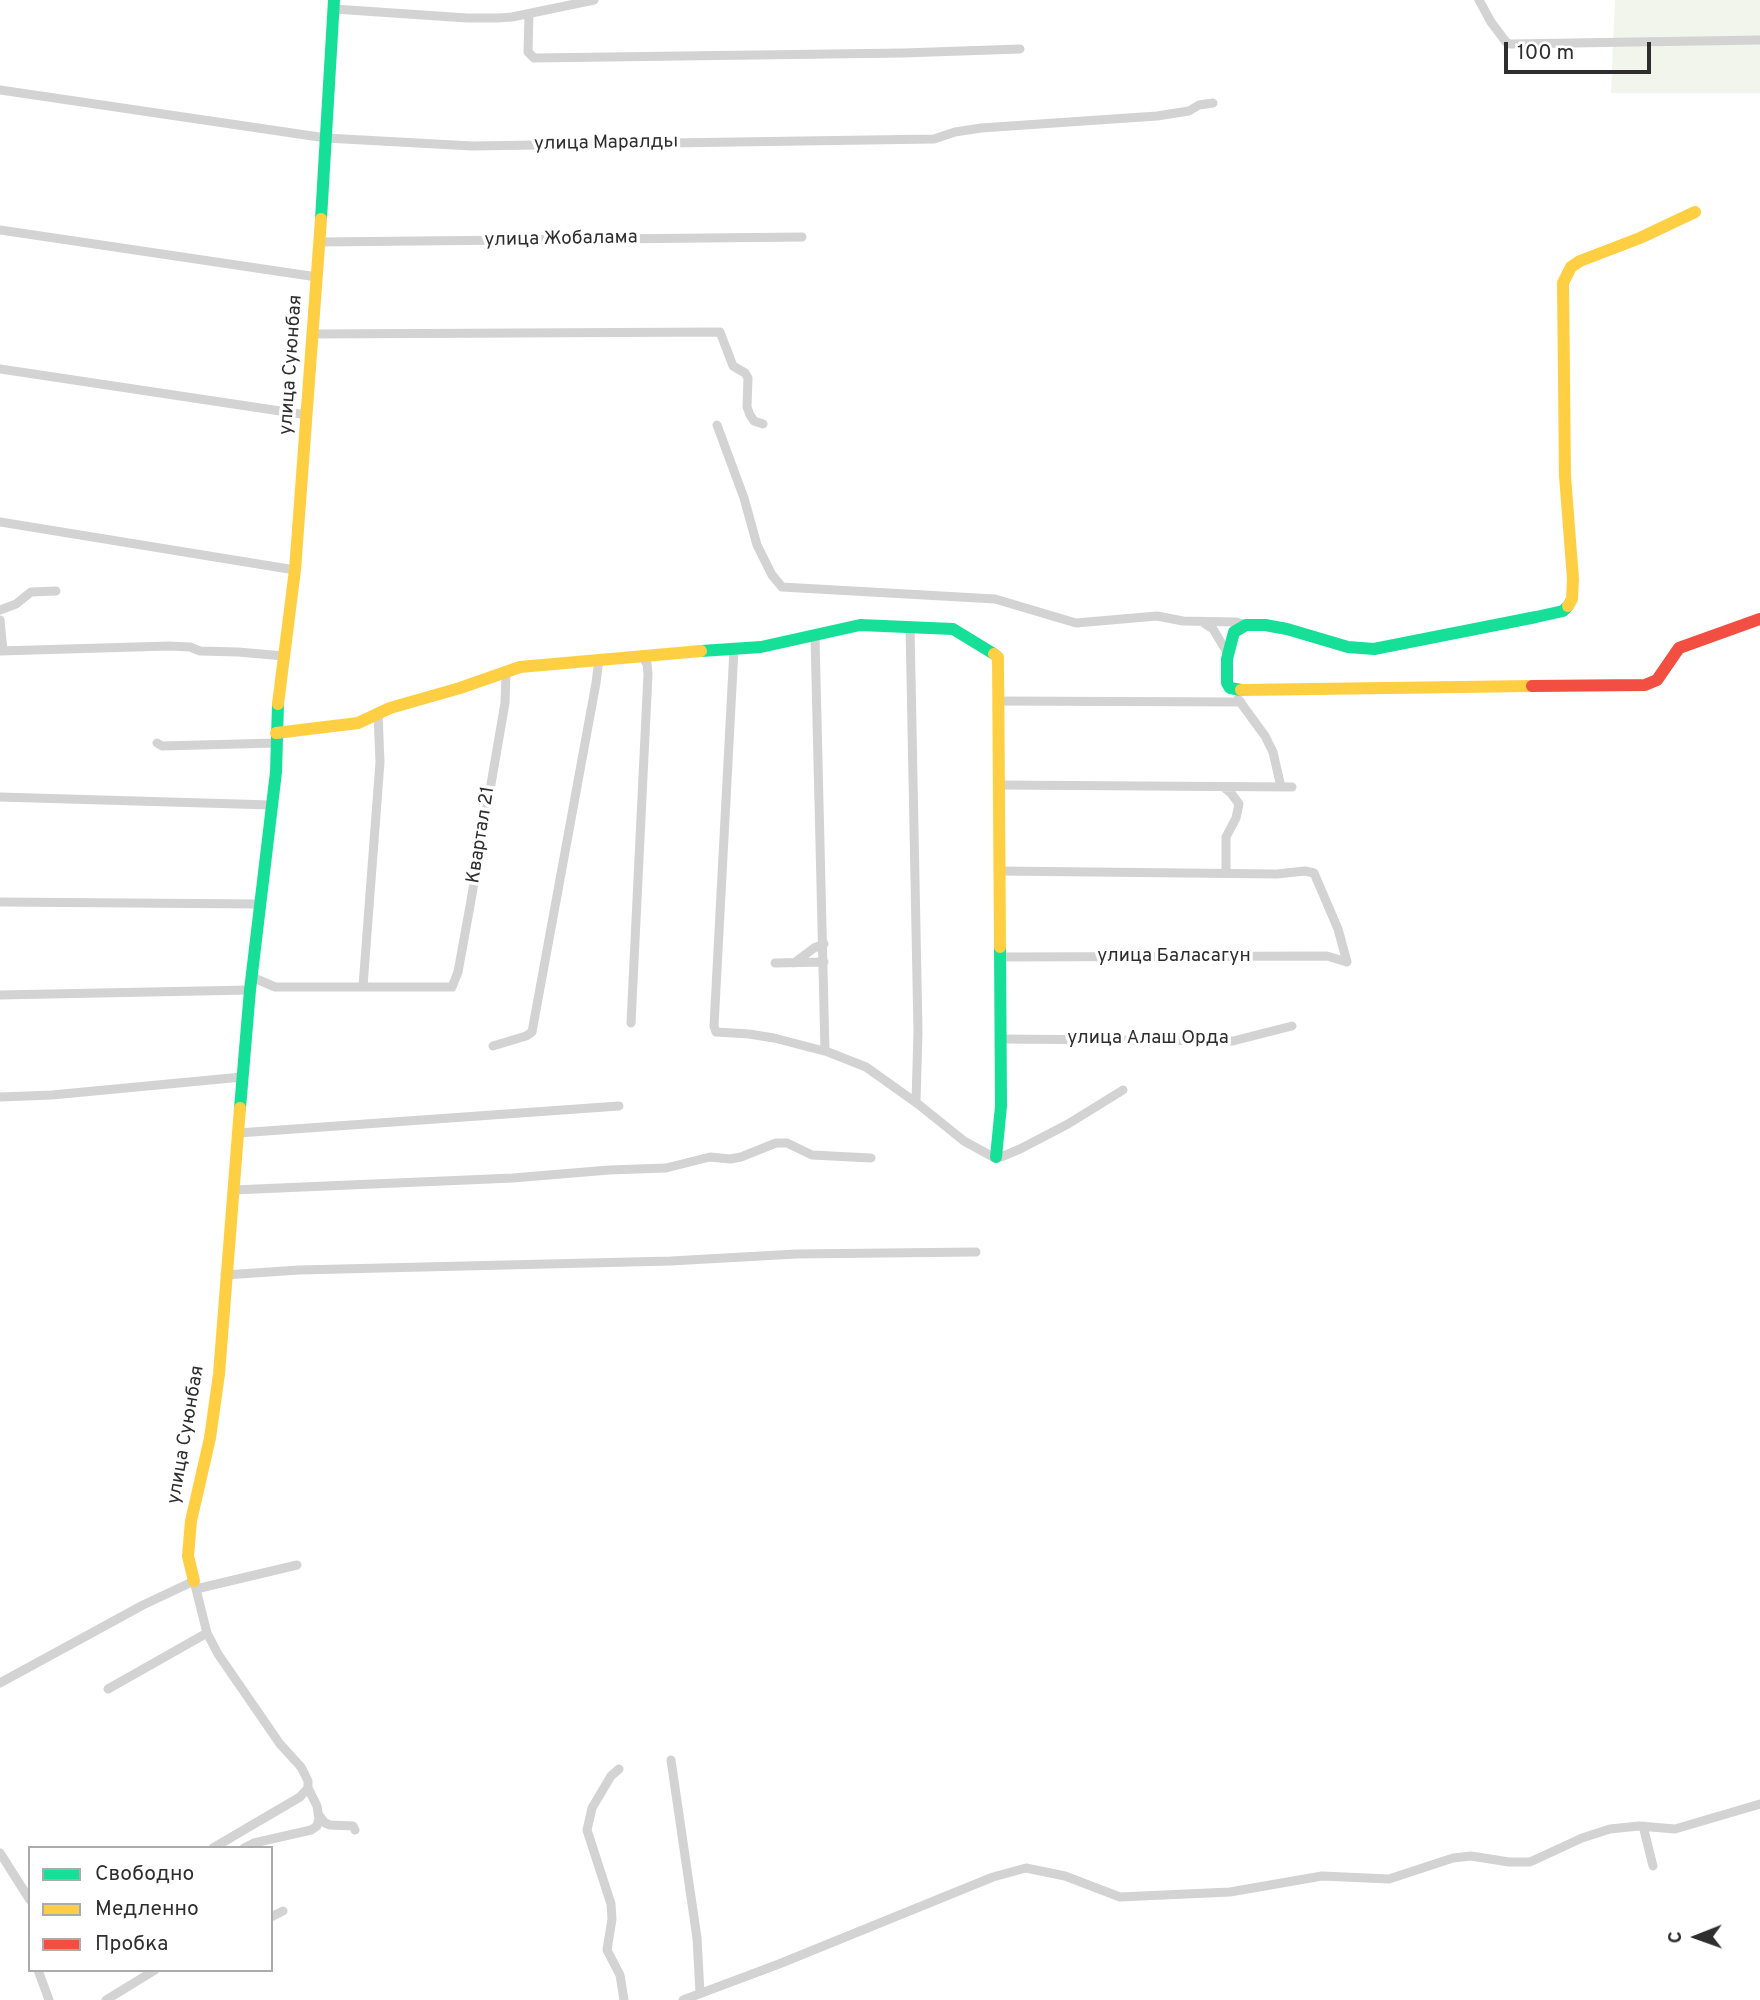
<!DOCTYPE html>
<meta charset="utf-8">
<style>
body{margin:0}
#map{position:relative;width:1760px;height:2000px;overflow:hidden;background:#fff;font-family:Overpass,sans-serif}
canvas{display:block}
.legend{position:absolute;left:28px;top:1846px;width:245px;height:126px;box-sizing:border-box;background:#fff;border:2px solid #ababab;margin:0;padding:9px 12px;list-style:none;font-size:21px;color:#2e2e2e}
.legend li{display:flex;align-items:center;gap:14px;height:35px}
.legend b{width:35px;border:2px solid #ababab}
.north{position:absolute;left:1662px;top:1902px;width:70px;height:70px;-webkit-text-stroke:5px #fff;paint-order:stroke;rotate:269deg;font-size:19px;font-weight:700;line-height:28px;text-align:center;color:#2e2e2e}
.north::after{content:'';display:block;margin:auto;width:24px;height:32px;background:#2e2e2e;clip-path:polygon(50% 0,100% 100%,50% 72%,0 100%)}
.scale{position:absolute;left:1504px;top:42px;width:147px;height:32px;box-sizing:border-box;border:4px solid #2e2e2e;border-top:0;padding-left:9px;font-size:21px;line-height:24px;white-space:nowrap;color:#2e2e2e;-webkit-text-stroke:5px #fff;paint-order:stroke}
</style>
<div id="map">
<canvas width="1760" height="2000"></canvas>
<ul class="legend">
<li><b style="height:9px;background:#16e098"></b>Свободно</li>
<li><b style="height:9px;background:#ffcf43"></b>Медленно</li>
<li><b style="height:9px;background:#f24e42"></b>Пробка</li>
</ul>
<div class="north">С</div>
<div class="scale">100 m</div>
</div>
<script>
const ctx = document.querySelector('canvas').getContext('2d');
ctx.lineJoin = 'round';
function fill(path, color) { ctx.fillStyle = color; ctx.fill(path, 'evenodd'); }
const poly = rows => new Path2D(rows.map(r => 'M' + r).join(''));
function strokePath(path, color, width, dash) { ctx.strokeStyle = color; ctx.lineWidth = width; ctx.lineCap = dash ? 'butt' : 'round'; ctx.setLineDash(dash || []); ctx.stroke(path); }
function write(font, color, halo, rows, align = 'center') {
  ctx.font = font + ' Overpass,sans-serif'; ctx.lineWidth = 7; ctx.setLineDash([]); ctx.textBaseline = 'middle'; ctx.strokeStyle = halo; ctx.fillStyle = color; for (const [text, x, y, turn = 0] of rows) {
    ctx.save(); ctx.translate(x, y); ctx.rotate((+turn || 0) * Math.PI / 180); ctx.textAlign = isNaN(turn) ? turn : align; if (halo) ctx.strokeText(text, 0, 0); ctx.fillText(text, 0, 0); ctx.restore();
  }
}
fill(poly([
 [1615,0,1760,0,1760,93,1611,93]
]), '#f1f5eb');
strokePath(poly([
 [1479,0,1491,22,1506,42,1510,44,1760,40],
 [334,9,467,18,498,18,512,17,594,0],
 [529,14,528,52,534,58,903,53,1020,49],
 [0,90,326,138,472,146,934,139,955,132,981,128,1157,116,1189,111,1199,105,1213,103],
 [0,230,317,277],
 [320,242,802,237],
 [314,334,720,332,733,366,745,373,748,378,747,407,750,415,754,421,763,424],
 [0,369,307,415],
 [717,425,744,498,757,545,772,575,782,587,995,599,1076,623,1157,616,1183,621,1236,622,1246,625],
 [0,522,295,570],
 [0,610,16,604,31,592,56,591],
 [0,620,3,651],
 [1204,623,1213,629,1228,654],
 [910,626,918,1031,916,1102],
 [815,637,825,1051],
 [734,649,714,1026,716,1032,749,1034,774,1038,828,1052,866,1067,918,1104,964,1141,993,1157,1001,1157,1020,1149,1068,1124,1123,1090],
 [0,651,169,646,190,647,200,651,238,652,284,656],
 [1238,699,1265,736,1273,752,1281,787],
 [998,701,1241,702],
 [157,743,162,746,276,743],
 [998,785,1292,787],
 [1223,787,1231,793,1239,804,1236,818,1226,837,1226,873],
 [0,797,272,805],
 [999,871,1277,874,1305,871,1314,873,1338,929,1347,962],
 [0,902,260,904],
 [1000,957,1327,956,1347,962],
 [775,963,824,962],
 [794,963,814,948,824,944],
 [252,977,275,987,452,987,458,972,470,906,505,703,506,672],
 [363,986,380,762,378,714],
 [0,995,250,990],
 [631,1023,648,674,647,664,642,656],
 [1001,1039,1233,1041,1292,1026],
 [493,1046,526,1036,532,1032,596,683,599,659],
 [0,1097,52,1095,242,1077],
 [238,1133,619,1106],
 [233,1190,513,1178,609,1170,666,1168,710,1157,730,1159,741,1157,776,1143,787,1143,812,1155,871,1158],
 [225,1275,299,1270,671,1261,796,1254,976,1252],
 [196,1589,297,1565],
 [0,1683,143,1605,194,1581,207,1633,218,1654,280,1744,301,1767,308,1781,308,1788,317,1806,319,1819,317,1826,311,1830,254,1843,244,1848],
 [108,1689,207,1633],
 [671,1760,697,1938,700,1993],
 [619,1769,611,1776,592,1808,587,1830,611,1904,612,1919,607,1950,620,1975,624,2000],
 [318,1814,325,1823,330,1825,353,1826,355,1830],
 [1643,1826,1653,1866],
 [213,1848,300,1797,308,1788],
 [0,1853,30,1900],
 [271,1917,283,1911],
 [38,1970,49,2000],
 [106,2000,155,1970],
 [683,2000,779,1964,993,1877,1026,1868,1065,1876,1120,1897,1230,1892,1322,1876,1389,1879,1453,1858,1471,1856,1509,1862,1530,1862,1582,1838,1610,1829,1639,1826,1675,1829,1760,1804]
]), '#d3d3d3', 9);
strokePath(poly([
 [321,219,334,0],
 [701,651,761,647,860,625,953,629,994,654],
 [1241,690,1230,688,1227,683,1227,659,1234,632,1246,625,1265,625,1287,629,1348,647,1374,649,1536,617,1563,611,1568,606],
 [240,1108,250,990,276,772,278,704],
 [996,1157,1001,1106,1000,947]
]), '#16e098', 12);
strokePath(poly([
 [1568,606,1572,599,1573,579,1565,476,1563,283,1571,267,1580,261,1640,238,1695,212],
 [994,654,998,657,1000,947],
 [1241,690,1532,686],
 [278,704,295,570,321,219],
 [276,733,358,723,390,708,460,688,520,667,701,651],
 [194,1581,188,1556,191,1521,210,1438,219,1374,240,1108]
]), '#ffcf43', 12);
strokePath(poly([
 [1532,686,1645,685,1657,680,1679,648,1760,619]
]), '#f24e42', 12);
write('19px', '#2e2e2e', '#fff', [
 ["улица Маралды",606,144,-1],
 ["улица Жобалама",561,240,-1],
 ["улица Суюнбая",292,365,-86],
 ["Квартал 21",482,835,-81],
 ["улица Баласагун",1174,957],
 ["улица Алаш Орда",1148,1039],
 ["улица Суюнбая",187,1435,-80]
]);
</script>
